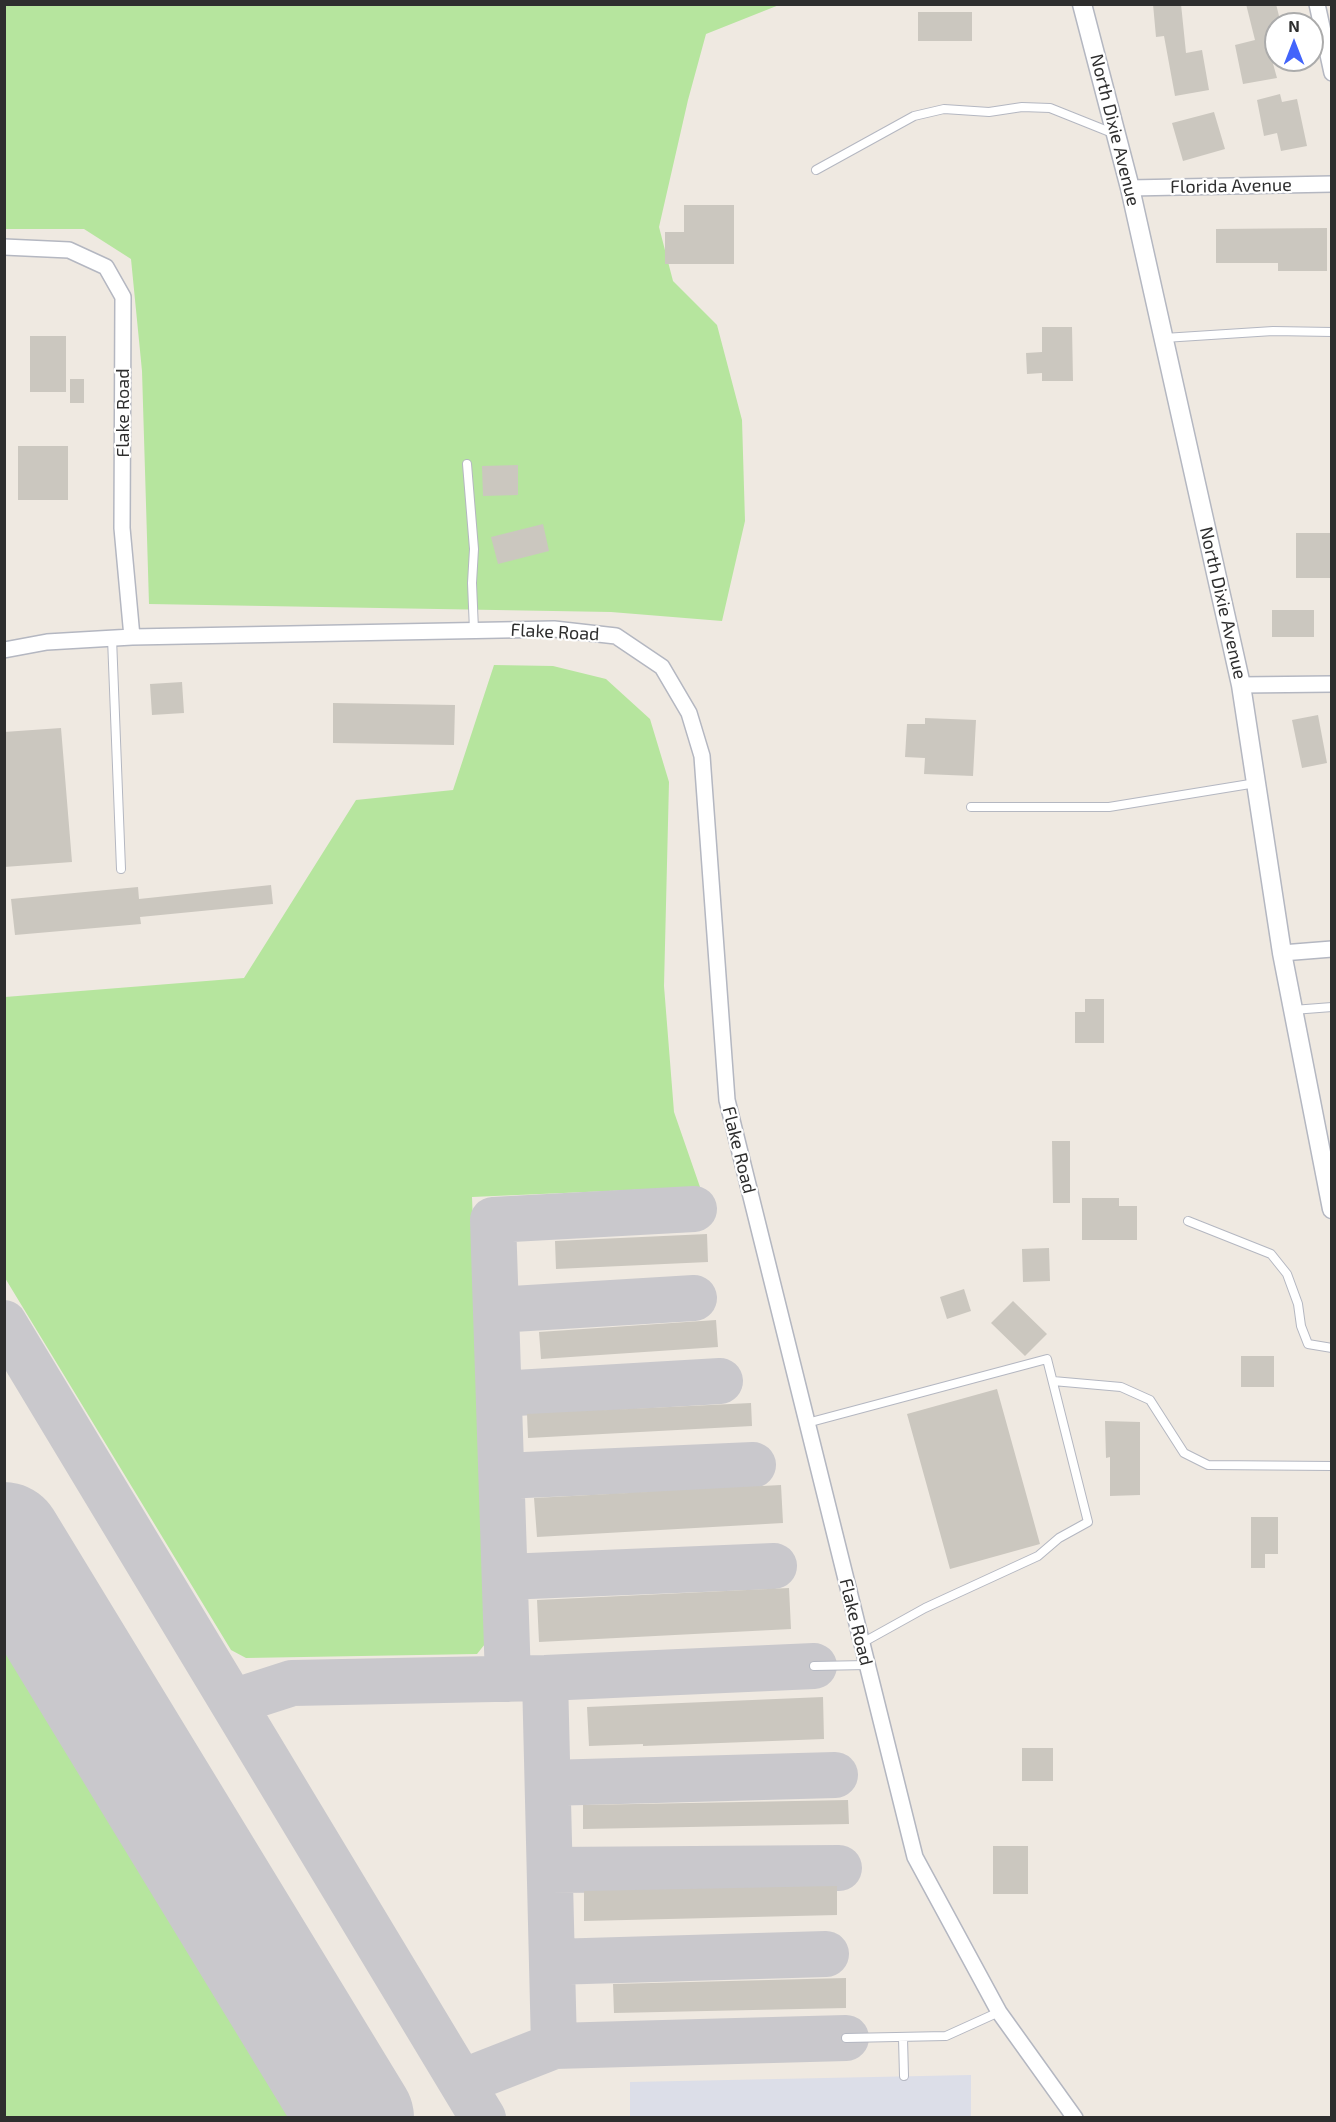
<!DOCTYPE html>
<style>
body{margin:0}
#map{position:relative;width:1336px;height:2122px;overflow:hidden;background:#efe9e1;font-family:"Exo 2",sans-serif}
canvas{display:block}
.frame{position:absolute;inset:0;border:6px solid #2e2e2e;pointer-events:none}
.north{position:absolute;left:1264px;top:12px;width:60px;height:60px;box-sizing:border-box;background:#fff;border:2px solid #ababab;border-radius:50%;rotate:0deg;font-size:16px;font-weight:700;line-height:24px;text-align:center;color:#2e2e2e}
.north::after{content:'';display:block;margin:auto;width:21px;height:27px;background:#4264fb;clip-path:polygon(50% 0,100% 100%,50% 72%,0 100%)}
</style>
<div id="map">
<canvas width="1336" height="2122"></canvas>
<div class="frame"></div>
<div class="north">N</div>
</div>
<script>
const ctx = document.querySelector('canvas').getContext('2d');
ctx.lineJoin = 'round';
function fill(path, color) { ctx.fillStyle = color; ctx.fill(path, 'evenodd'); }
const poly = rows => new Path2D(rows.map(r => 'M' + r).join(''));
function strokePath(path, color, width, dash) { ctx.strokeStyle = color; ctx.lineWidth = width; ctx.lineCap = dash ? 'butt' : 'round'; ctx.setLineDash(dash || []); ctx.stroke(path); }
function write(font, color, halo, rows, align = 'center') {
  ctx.font = font + ' "Exo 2",sans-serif'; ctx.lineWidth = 4.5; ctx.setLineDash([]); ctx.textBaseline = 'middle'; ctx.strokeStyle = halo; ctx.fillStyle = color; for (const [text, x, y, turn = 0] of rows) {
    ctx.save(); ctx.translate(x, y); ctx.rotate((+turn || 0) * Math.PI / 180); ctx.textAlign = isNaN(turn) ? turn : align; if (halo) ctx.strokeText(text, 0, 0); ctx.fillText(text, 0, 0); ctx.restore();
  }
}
fill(poly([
 [971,2075,971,2117,630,2117,630,2082]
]), '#dcdee8');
fill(poly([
 [6,5,779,5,706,34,688,100,659,227,673,281,717,325,742,420,745,521,722,621,611,612,149,604,142,371,131,259,84,229,5,229],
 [494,665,553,666,606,679,650,719,669,782,664,986,674,1112,700,1187,472,1197,489,1639,477,1654,246,1658,231,1650,5,1278,5,997,244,978,356,800,453,790],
 [4,1628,5,1628,304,2117,5,2117]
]), '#b6e59e');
strokePath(poly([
 [496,1310,694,1298],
 [4,1323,483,2118],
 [499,1394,720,1381],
 [502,1476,753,1465],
 [505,1577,774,1566],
 [545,1678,554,2046],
 [508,1679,493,1220,694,1209],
 [233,1702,292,1683,545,1678,814,1666],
 [548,1783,835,1775],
 [550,1870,839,1868],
 [552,1962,826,1954],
 [462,2082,554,2046,846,2038]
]), '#c9c8cc', 46);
strokePath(poly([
 [4,1540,356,2118]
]), '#c9c8cc', 116);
fill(poly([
 [1153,4,1181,4,1186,53,1202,50,1209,90,1175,96,1164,36,1156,37],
 [1246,4,1276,4,1280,20,1276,21,1276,59,1272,60,1277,78,1243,84,1235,45,1255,40],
 [918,12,972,12,972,41,918,41],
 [1280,94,1282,102,1297,99,1307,146,1281,151,1277,133,1264,136,1257,100],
 [1214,112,1225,149,1183,161,1172,123],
 [684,205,734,205,734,264,665,264,665,232,684,232],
 [1327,228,1327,271,1278,271,1278,263,1216,263,1216,229],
 [1042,327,1072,327,1073,381,1042,381,1042,373,1027,374,1026,353,1042,352],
 [30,336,66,336,66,392,30,392],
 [70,379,84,379,84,403,70,403],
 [18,446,68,446,68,500,18,500],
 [518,465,518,495,483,496,482,466],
 [543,524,549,551,498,564,491,537],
 [1296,533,1331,533,1331,578,1296,578],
 [1272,610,1314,610,1314,637,1272,637],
 [182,682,184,713,152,715,150,684],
 [333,703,455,705,454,745,333,743],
 [1318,715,1327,763,1302,768,1292,720],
 [925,718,976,720,973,776,924,774,925,758,905,757,907,724,925,724],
 [61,728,72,862,4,867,4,732],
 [271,885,273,904,140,917,141,924,15,935,11,899,138,887,139,899],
 [1085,999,1104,999,1104,1043,1075,1043,1075,1012,1085,1012],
 [1052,1141,1070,1141,1070,1203,1053,1203],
 [1082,1198,1119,1198,1119,1206,1137,1206,1137,1240,1082,1240],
 [707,1234,708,1262,556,1269,555,1241],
 [1049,1248,1050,1281,1023,1282,1022,1249],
 [964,1289,971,1311,947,1319,940,1297],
 [1013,1301,1047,1334,1025,1356,991,1323],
 [716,1320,718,1347,541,1359,539,1332],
 [1241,1356,1274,1356,1274,1387,1241,1387],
 [997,1389,1040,1544,950,1569,907,1414],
 [751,1403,752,1426,528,1438,527,1414],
 [1105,1421,1140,1422,1140,1495,1110,1496,1110,1457,1106,1458],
 [781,1485,783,1523,537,1537,534,1498],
 [1251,1517,1278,1517,1278,1554,1265,1554,1265,1568,1251,1568],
 [789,1588,791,1629,539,1642,537,1600],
 [823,1697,824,1739,643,1746,643,1744,589,1746,587,1707],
 [1022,1748,1053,1748,1053,1781,1022,1781],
 [848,1800,849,1824,583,1829,583,1805],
 [993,1846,1028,1846,1028,1894,993,1894],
 [837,1886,837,1915,584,1921,584,1891],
 [846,1978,846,2008,614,2013,613,1984]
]), '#cbc7bf');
const service = poly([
 [816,170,914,116,944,109,989,112,1022,107,1050,108,1115,134],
 [1164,338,1273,331,1332,332],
 [467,464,474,549,472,583,474,630],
 [112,638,121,869],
 [971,807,1109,807,1256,783],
 [1293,1010,1332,1007],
 [1188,1221,1271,1254,1287,1274,1298,1304,1301,1326,1308,1344,1332,1348],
 [1053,1381,1121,1387,1150,1400,1184,1453,1208,1465,1332,1466],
 [807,1423,1047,1359,1088,1522,1059,1538,1038,1556,925,1608,862,1643],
 [814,1666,867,1665],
 [846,2038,946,2036,999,2012],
 [903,2038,904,2076]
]);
const minor = poly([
 [1317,4,1332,73],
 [1130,188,1332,184],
 [4,247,69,250,106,267,123,297,122,528,132,637],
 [4,650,47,642,132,637,554,629,616,636,662,667,689,713,702,756,727,1100,915,1857,999,2012,1075,2118],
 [1241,685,1332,684],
 [1282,953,1332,949]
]);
const tertiary = poly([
 [1082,4,1130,188,1241,685,1282,953,1332,1209]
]);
strokePath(service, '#b4b7c1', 10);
strokePath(minor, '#b4b7c1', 18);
strokePath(tertiary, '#b4b7c1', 21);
strokePath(service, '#fff', 8);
strokePath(minor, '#fff', 15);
strokePath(tertiary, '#fff', 18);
write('18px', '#2e2e2e', '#fff', [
 ["North Dixie Avenue",1115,130,76],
 ["Florida Avenue",1231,186,-1],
 ["Flake Road",123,413,-90],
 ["North Dixie Avenue",1223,603,77],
 ["Flake Road",555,632,3],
 ["Flake Road",739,1150,76],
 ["Flake Road",856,1622,76]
]);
</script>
